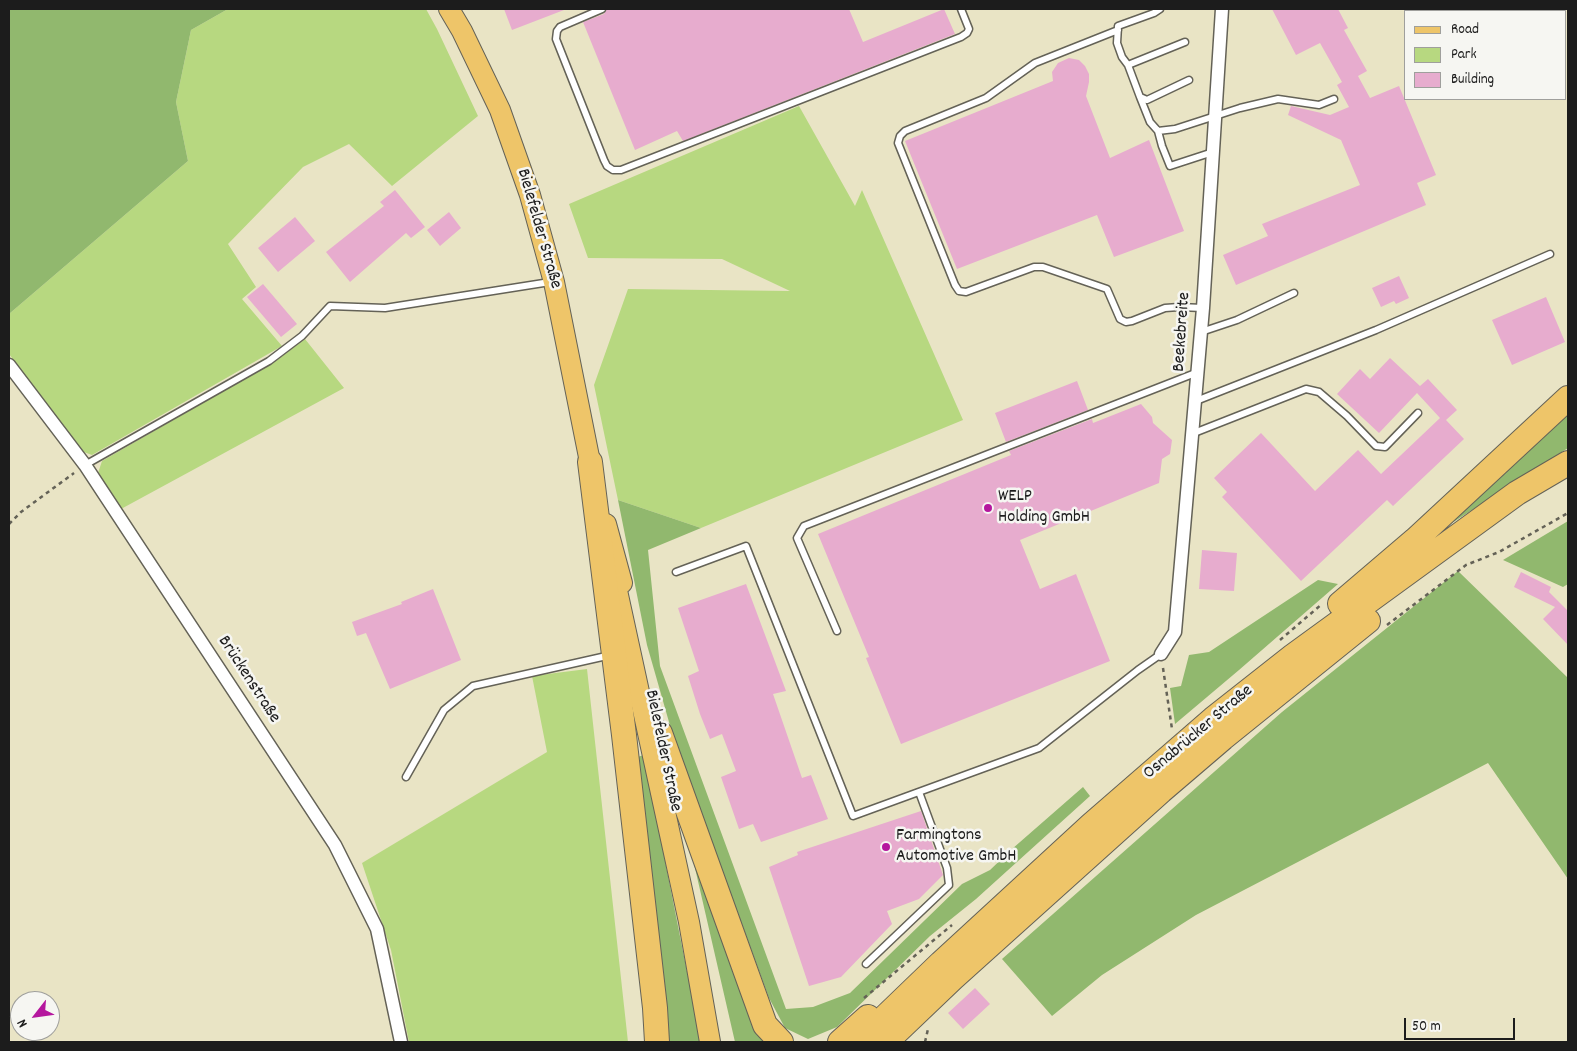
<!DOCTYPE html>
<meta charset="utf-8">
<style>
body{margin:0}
#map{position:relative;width:1577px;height:1051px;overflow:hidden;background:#e9e4c5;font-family:Dekko,sans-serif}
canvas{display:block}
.frame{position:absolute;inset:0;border:10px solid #1c1c1c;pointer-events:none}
.legend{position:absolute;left:1404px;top:10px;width:162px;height:90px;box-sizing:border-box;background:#f6f6f2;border:1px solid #9f9f9c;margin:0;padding:6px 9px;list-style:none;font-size:15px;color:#1c1c1c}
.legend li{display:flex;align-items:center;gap:10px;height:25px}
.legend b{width:25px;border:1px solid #9f9f9c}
.north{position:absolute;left:10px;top:991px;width:50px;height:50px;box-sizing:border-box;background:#f6f6f2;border:1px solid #9f9f9c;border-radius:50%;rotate:240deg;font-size:14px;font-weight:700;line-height:20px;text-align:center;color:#1c1c1c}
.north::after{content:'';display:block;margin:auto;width:18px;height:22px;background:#b5179e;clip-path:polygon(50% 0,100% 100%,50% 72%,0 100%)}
.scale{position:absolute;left:1404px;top:1018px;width:111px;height:22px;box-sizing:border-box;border:2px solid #1c1c1c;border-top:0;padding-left:6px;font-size:15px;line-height:18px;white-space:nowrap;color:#1c1c1c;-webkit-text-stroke:4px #f6f6f2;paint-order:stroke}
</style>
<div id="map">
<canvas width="1577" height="1051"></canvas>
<div class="frame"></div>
<ul class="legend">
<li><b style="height:6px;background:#eec569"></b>Road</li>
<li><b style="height:14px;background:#b7d880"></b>Park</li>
<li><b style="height:14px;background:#e7acce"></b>Building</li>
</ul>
<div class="north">N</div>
<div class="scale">50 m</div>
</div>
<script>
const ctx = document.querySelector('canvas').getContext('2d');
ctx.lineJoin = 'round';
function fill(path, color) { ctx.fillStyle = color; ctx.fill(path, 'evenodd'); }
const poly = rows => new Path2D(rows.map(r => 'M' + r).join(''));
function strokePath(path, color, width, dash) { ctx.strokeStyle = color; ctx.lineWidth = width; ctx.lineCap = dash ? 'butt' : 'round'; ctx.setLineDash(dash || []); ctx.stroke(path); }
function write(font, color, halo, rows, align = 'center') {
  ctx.font = font + ' Dekko,sans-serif'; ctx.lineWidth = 5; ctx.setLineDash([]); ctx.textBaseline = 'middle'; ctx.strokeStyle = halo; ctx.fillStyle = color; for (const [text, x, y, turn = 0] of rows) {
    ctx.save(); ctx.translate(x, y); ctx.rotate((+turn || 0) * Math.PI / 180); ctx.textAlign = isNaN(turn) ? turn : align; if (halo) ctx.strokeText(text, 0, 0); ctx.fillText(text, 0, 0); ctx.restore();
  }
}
fill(poly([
 [228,9,426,9,437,29,478,116,392,186,349,144,303,167,228,244,256,287,242,299,282,346,92,455,81,451,9,354,9,314,188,161,176,102,191,30],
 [799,106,855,206,862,190,963,420,701,528,618,500,594,385,628,289,790,291,722,259,588,258,569,204],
 [305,339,344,388,121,509,98,473,102,461,277,360],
 [587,669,628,1042,409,1042,391,950,362,863,547,752,532,676]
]), '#b7d880');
fill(poly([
 [9,9,228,9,191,30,176,102,188,161,9,314],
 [1568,411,1568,448,1441,530],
 [618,500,701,528,648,550,660,666,786,1009,813,1007,850,993,962,884,990,870,1012,849,1083,787,1090,796,976,899,930,936,837,1027,808,1039,785,1028,769,998,673,736,647,645],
 [1568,521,1568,584,1563,587,1503,560],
 [1458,571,1568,678,1568,879,1488,763,1196,915,1102,975,1052,1016,1002,959,1282,712],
 [1318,580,1338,584,1239,670,1175,724,1170,688,1181,686,1189,655,1209,652],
 [644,755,701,1042,665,1042,634,758],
 [686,829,769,1042,735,1042]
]), '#91b86e');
fill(poly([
 [504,9,564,9,564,10,512,30],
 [607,9,849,9,863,42,944,9,955,34,683,141,677,131,635,150,583,22,604,14],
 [1272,9,1338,9,1348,28,1344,30,1367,71,1358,76,1370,98,1399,86,1436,175,1417,183,1426,205,1236,285,1223,255,1268,236,1262,224,1360,185,1341,140,1288,115,1291,106,1330,115,1349,107,1337,85,1342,82,1320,43,1296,55],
 [1069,58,1079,60,1085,66,1089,74,1089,82,1086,96,1110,158,1149,140,1184,231,1114,257,1097,215,957,269,905,141,1053,81,1052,72,1058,63],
 [395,190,425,227,411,238,406,233,350,282,326,252,384,206,380,202],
 [449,212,461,228,440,246,427,230],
 [295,217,315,241,278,272,258,248],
 [1399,276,1409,298,1396,304,1394,301,1381,307,1372,288],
 [263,284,297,324,281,337,247,297],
 [1546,297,1565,342,1512,365,1492,320],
 [1390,358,1420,386,1428,379,1457,410,1446,420,1464,439,1393,506,1387,500,1301,581,1222,497,1227,492,1214,478,1261,433,1315,491,1358,450,1381,474,1440,418,1417,393,1379,433,1337,394,1360,369,1370,379],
 [1077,381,1088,410,1006,442,995,413],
 [1141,404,1152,417,1153,423,1172,440,1170,454,1162,459,1159,483,1020,540,1040,589,1076,574,1110,661,901,744,866,658,869,657,818,534,1011,455,1009,451,1092,419,1093,423],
 [1202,550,1237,553,1234,591,1199,589],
 [1521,572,1551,587,1549,592,1568,611,1568,645,1543,619,1555,607,1514,587],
 [746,584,786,691,773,694,802,778,811,775,828,819,761,842,753,824,739,829,721,777,736,771,722,734,710,739,700,714,688,676,699,671,678,608],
 [433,589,461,660,390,689,366,633,357,636,352,622,402,604,401,602],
 [921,811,943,875,919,899,887,911,892,924,841,977,809,986,769,867,798,855,797,852],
 [975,988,990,1004,963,1029,948,1013]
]), '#e7acce');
const lane = poly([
 [602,9,560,27,557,31,556,39,604,160,607,166,613,170,621,170,961,37,967,33,969,29,961,9],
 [1160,9,1154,13,1118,26,1117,43,1122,57,1128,65,1185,42],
 [1118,30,1035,63,986,98,905,131,900,136,898,143,955,285,959,291,966,292,1034,267,1043,267,1107,289,1120,319,1126,322,1132,321,1165,308,1179,307,1203,308],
 [1128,65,1140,97,1147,100,1189,80],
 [1140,97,1150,122,1158,131,1175,129,1240,108,1278,99,1319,105,1334,99],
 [1158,131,1162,146,1170,166,1213,152],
 [1201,332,1237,320,1294,293],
 [1196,401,1376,330,1550,254],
 [1194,433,1306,389,1319,392,1347,416,1376,446,1385,447,1418,413],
 [85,465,269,361,302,336,330,306,385,308,550,282],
 [676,572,746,546,853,816,1039,748,1138,670,1161,654],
 [837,631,797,538,804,526,1198,372],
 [406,777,444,710,473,686,611,655],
 [866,964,949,885,947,868,919,792]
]);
const street = poly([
 [9,365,85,465,335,845,377,929,401,1042],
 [1161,654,1175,632,1203,308,1222,9]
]);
const primary = poly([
 [449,9,462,31,500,110,530,195,554,282,593,477],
 [606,524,622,583],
 [613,572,689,922,710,1042]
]);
const highway = poly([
 [590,462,624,735,655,1008,657,1042],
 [1340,604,1415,540,1568,398],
 [660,733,765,1025,781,1042],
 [840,1042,868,1017],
 [859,1042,941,963,1091,825,1213,719,1293,656,1517,493,1568,463],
 [886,1042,953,978,1161,791,1223,738,1368,621]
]);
strokePath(lane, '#646257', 9);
strokePath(street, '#646257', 15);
strokePath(primary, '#646257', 22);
strokePath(highway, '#646257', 26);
strokePath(poly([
 [9,524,21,512,74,473],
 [1387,625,1466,565,1499,552,1568,513],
 [1280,640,1322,604],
 [1163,668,1172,729],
 [864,998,952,925],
 [925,1042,928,1029]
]), '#646257', 2.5, [4, 4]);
strokePath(lane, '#fff', 6);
strokePath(street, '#fff', 12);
strokePath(primary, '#eec569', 20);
strokePath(highway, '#eec569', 24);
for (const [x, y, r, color] of [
 [988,508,5,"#b5179e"],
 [886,847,5,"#b5179e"]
]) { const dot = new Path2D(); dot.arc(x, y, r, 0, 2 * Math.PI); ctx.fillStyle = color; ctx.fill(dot); strokePath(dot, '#f6f6f2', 2); }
write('18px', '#1c1c1c', '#f6f6f2', [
 ["Bielefelder Straße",538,229,74],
 ["Beekebreite",1183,332,-86],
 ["Brückenstraße",248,680,57],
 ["Osnabrücker Straße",1199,733,-40],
 ["Bielefelder Straße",662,751,78]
]);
write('18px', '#1c1c1c', '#f6f6f2', [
 ["WELP",998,498],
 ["Holding GmbH",998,519],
 ["Farmingtons",896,837],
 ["Automotive GmbH",896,858]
], 'left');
</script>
